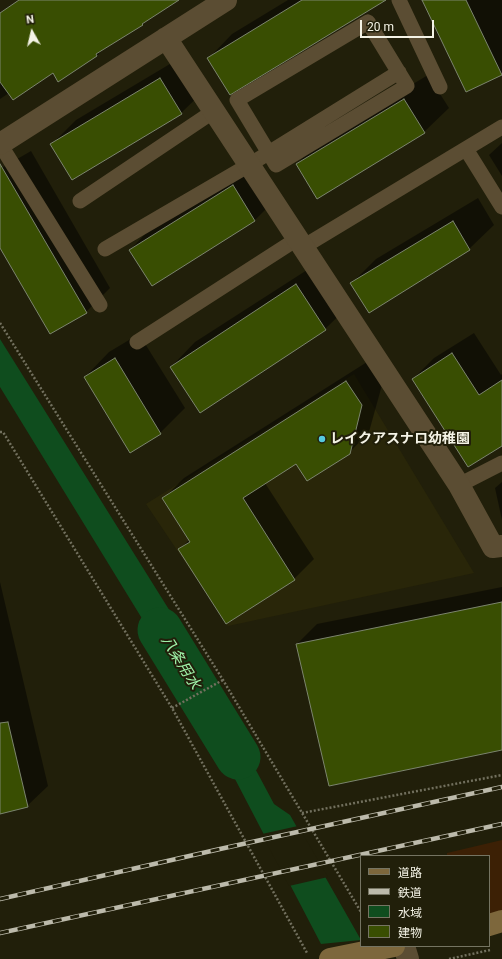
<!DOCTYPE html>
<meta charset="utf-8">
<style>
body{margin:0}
#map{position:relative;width:502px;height:959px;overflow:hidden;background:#211f0a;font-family:Roboto,"Noto Sans JP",sans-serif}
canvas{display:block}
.legend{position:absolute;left:360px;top:855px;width:130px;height:92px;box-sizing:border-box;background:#211f0a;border:1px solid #757462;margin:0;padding:5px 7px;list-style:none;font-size:12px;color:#f4f3e6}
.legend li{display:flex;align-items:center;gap:8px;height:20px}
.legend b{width:20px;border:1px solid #757462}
.north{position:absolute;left:12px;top:12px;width:40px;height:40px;-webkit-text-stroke:3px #211f0a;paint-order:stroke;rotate:352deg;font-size:11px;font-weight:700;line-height:16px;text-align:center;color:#f4f3e6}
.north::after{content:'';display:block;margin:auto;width:14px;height:18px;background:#f4f3e6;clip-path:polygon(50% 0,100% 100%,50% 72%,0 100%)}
.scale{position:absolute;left:360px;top:20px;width:74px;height:18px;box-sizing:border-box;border:2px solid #f4f3e6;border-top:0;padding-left:5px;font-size:12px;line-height:14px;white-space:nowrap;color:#f4f3e6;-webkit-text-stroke:3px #211f0a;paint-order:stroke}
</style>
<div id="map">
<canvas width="502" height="959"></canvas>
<ul class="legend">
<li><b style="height:5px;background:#7d673c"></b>道路</li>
<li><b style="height:5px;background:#bcbaab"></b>鉄道</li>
<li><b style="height:11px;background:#0f4d1e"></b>水域</li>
<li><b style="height:11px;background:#394e02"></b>建物</li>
</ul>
<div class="north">N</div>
<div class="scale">20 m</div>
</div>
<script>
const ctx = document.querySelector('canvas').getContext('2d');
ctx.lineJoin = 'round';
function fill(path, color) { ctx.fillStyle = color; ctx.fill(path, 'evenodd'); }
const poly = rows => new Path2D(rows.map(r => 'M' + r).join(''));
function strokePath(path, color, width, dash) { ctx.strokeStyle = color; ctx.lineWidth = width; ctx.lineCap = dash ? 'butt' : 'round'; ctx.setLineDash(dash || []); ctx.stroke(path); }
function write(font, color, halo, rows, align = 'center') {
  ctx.font = font + ' Roboto,"Noto Sans JP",sans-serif'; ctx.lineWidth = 4; ctx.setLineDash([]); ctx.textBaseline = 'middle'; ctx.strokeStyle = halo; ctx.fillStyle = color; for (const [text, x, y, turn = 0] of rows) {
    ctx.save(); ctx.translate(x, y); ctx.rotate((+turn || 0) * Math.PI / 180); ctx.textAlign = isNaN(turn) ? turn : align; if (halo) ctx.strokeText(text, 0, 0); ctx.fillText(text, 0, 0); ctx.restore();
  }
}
fill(poly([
 [354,374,474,573,228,626,146,504]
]), '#292609');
fill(poly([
 [502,840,502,912,489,916,489,856,447,856,447,853]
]), '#3c2005');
fill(poly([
 [0,339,178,624,206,674,184,687,0,387],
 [217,697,274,804,290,815,361,940,321,944,199,710]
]), '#0f4d1e');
fill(poly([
 [298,826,328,877,289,886,262,834]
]), '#211f0a');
fill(poly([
 [31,0,177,0,148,19,143,24,105,47,97,56,53,72,9,93,0,99,0,23],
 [288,0,380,0,208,59,232,34],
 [423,0,502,0,502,74,466,91],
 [185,55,206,89,181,113,52,144,76,120],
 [428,75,449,108,424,132,297,164,321,139],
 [502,143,502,176,489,155],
 [31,151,110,288,86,312,0,246,0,169],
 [249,169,271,204,255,220,153,285,130,250,146,233],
 [478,198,494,225,469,249,352,283,376,259],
 [321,261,350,305,325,329,171,367,195,342],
 [474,333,501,375,502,374,502,445,413,379,434,358],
 [139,334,185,408,160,433,130,451,85,377,109,352],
 [367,362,382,385,369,432,349,453,297,463,265,483,314,559,294,579,180,549,190,539,163,499,184,478],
 [502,482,502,520,495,488],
 [0,582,48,786,27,806,0,813],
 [502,587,502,749,297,644,317,624]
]), '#0007');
strokePath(poly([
 [160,630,238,757]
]), '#0f4d1e', 45);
const building = poly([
 [19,0,179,0,142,24,143,25,96,54,97,56,58,82,53,73,13,100,0,82,0,13,19,0],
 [302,0,386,0,230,95,207,58,302,0],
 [422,0,466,0,502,75,466,92,422,0],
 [160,78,182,114,72,180,50,144,160,78],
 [404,99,425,133,317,199,296,164,404,99],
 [0,164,87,313,50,334,0,248,0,164],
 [233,185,255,221,152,286,129,250,233,185],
 [453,221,470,250,369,313,350,283,453,221],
 [296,284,326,330,200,413,170,367,296,284],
 [452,353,479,395,502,380,502,446,468,467,412,379,452,353],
 [115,358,161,434,130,453,84,377,115,358],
 [346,381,362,405,350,454,307,481,296,464,243,498,295,580,226,624,178,549,190,542,162,498,346,381],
 [502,602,502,750,329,786,296,644,502,602],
 [8,722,28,807,0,814,0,723,8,722]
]);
fill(building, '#394e02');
strokePath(building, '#7c856e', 1);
strokePath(poly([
 [0,323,223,680,361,912],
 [0,432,3,432,172,708,307,953],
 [172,708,223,680],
 [302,813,502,775],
 [449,959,490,950]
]), '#72705e', 2.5, [2, 2]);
strokePath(poly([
 [399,0,440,87],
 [368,22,407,86,276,165,237,100,368,22],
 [0,144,100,305],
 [466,149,502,207],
 [80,201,214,111],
 [303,247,502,127],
 [105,249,249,165,399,72],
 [137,342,297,239],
 [459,485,502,463]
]), '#5b4d33', 15);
strokePath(poly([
 [166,38,459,485,493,547,502,546],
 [0,144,226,0],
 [404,946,408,959]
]), '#5b4d33', 22);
strokePath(poly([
 [489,925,502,921],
 [330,959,394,946]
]), '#7d673c', 22);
const rail = poly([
 [0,899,220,849,502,787],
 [0,933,502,824]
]);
strokePath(rail, '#bcbaab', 4.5);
strokePath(rail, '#211f0a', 3, [9]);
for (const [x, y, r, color] of [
 [322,439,4,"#55cadf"]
]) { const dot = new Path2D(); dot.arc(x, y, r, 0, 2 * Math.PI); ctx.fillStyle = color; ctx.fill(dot); strokePath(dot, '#211f0a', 1.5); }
write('bold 14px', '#f4f3e6', '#211f0a', [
 ["レイクアスナロ幼稚園",330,439]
], 'left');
write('italic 15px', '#9ef1a8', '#211f0a', [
 ["八条用水",180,663,58]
]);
</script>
